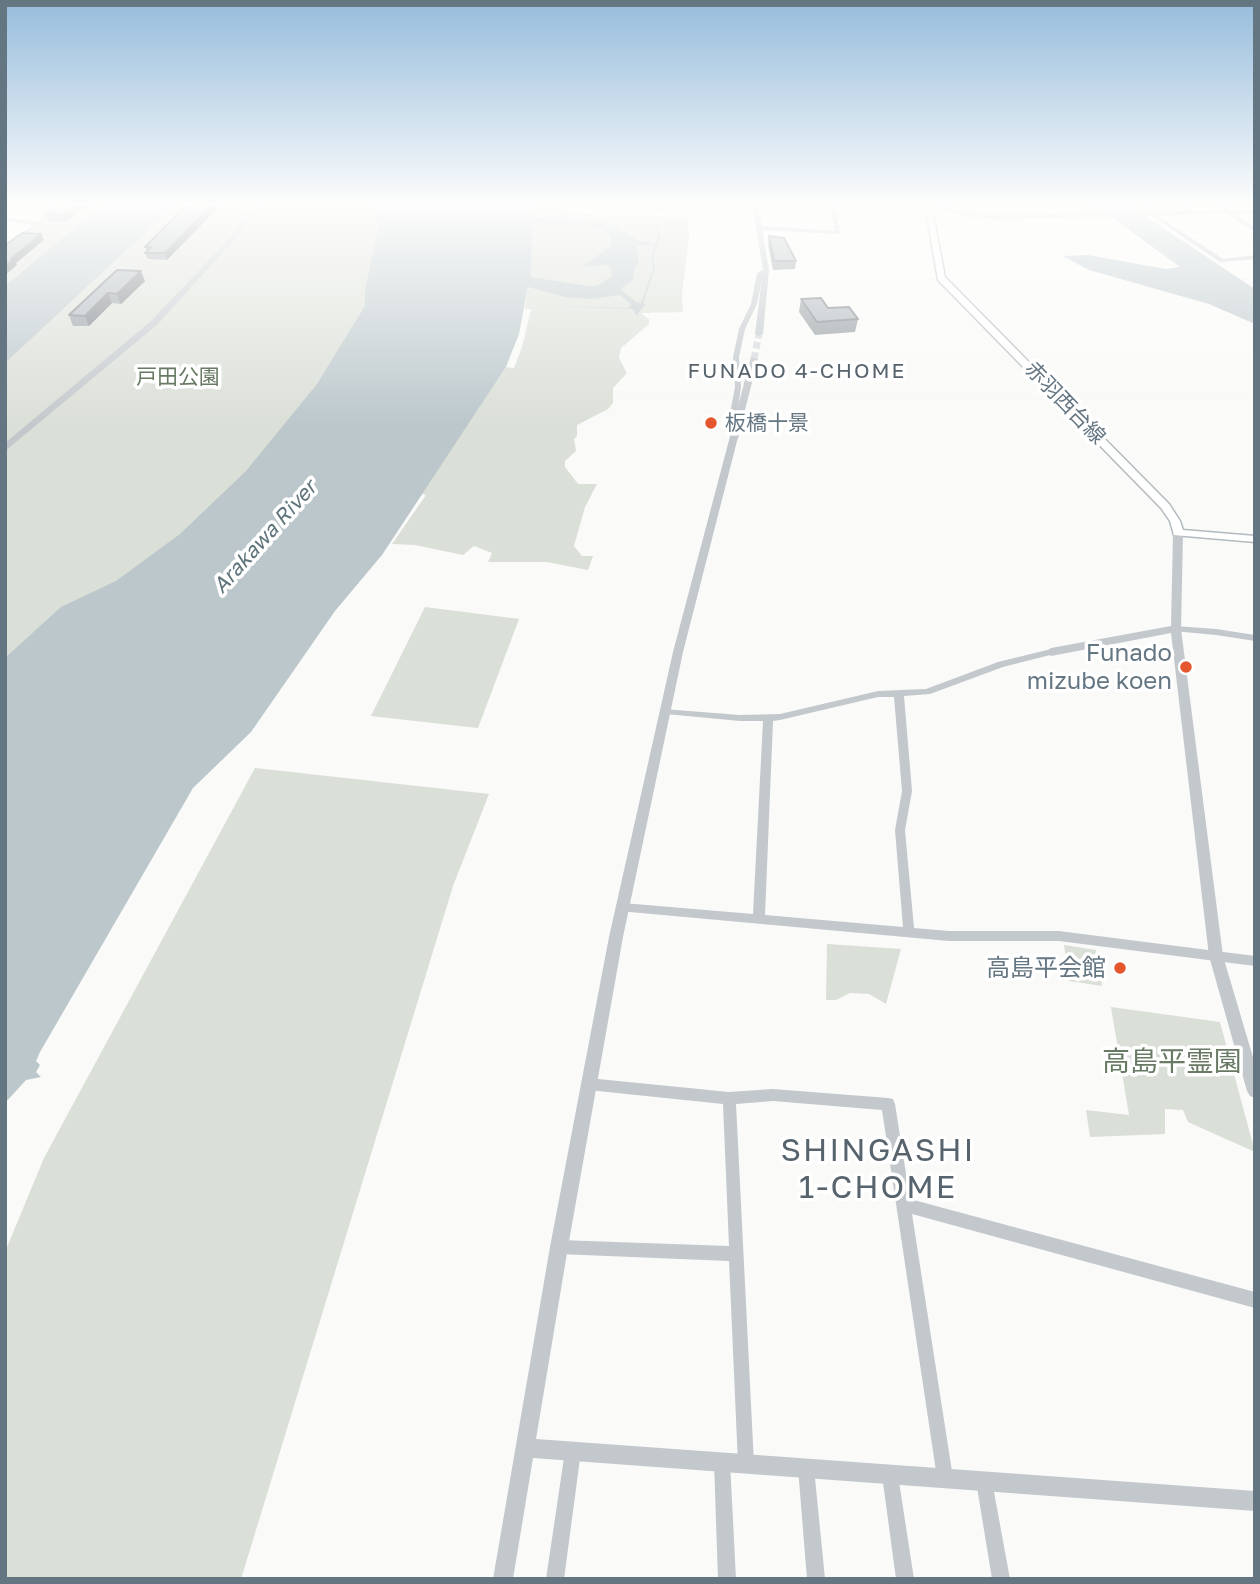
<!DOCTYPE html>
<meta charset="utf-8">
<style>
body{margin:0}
#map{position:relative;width:1260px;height:1584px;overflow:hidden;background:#fafaf8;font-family:"Golos Text",sans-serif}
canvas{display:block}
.frame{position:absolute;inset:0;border:7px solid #657683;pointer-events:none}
</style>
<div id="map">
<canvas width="1260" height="1584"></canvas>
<div class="frame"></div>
</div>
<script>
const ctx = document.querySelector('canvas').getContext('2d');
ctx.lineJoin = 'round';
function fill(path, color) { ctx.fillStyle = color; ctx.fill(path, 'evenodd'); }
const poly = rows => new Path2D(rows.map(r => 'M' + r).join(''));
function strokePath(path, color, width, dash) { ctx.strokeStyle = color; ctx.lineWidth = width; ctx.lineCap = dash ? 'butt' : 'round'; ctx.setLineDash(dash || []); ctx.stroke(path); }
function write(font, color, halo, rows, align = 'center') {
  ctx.font = font + ' "Golos Text","Noto Sans JP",sans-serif'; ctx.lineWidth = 7; ctx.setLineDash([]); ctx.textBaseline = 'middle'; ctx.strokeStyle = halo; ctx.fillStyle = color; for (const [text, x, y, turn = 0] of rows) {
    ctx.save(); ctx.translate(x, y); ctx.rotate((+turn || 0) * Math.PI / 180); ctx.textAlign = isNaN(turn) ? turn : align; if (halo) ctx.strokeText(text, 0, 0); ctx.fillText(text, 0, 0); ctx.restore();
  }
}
fill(poly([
 [63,204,447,204,5,822,5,249],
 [530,204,556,204,572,212,586,214,688,217,689,237,682,295,683,312,641,313,649,319,649,324,621,348,619,358,627,373,613,388,613,403,608,409,577,425,577,436,574,439,576,451,565,461,565,467,578,484,597,484,585,507,574,546,582,556,593,556,588,570,547,562,488,562,492,553,474,546,463,555,415,545,392,544,426,495,422,494,506,367,514,368,522,347,531,309,525,309,528,287],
 [572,204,677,204,678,207,656,213,577,209],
 [425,607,519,619,478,728,371,716],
 [255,768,489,794,453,886,241,1579,5,1579,5,1252,44,1158],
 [827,944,901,949,886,1004,869,994,850,993,836,1000,826,1000],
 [1064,945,1096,950,1102,986,1069,981],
 [1111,1007,1220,1022,1255,1152,1188,1122,1183,1110,1165,1109,1165,1134,1090,1137,1086,1110,1129,1115]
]), '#dadfd7');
fill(poly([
 [104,204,176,204,5,363,5,286],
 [369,204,530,204,532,217,608,223,640,241,655,243,659,238,655,248,654,245,637,246,639,263,634,269,633,280,620,289,636,302,646,304,636,316,633,309,551,306,628,308,631,304,620,295,591,299,565,297,528,287,519,334,506,367,382,555,335,611,251,732,193,788,40,1052,36,1061,40,1065,36,1072,41,1077,26,1080,5,1103,5,658,61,607,116,581,180,534,246,471,317,384,365,306,365,290,379,224],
 [532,222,602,228,609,234,612,245,582,267,608,265,612,270,611,277,597,286,587,286,531,277],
 [1094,204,1127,204,1255,289,1255,324,1209,304,1089,270,1063,256,1088,255,1166,269,1180,267]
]), '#bbc7cb');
strokePath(poly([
 [642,303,654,269,652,257,659,238,658,225]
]), '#bbc7cb', 2);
strokePath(poly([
 [754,359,759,334]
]), '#d5d9db', 7, [7, 3.5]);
const secondary = poly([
 [925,204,931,204,945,277,1169,504,1180,521,1183,530,1255,536,1255,542,1174,535,1170,521,1161,508,938,280,925,204]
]);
strokePath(secondary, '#b3babf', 3);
fill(poly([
 [59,204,65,204,5,251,5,246,33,225,5,221,5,217,36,222,59,204],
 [830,204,835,204,840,234,761,230,758,228,761,226,835,231,830,204],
 [1082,204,1088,204,1099,213,1094,214,1082,204],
 [1134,204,1140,204,1223,259,1255,255,1255,259,1220,262,1134,204],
 [1183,204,1188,204,1192,213,1188,213,1183,204],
 [1220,204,1225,204,1229,212,1225,212,1220,204],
 [766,268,769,270,763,274,757,304,745,329,739,357,741,387,735,429,739,437,735,439,732,439,727,429,735,387,733,357,739,329,751,304,757,273,766,268],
 [1176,626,1216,629,1255,635,1255,641,1216,635,1173,631,1172,629,1176,626],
 [1051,649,1054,650,1056,652,1054,654,1003,667,930,694,904,696,912,791,905,830,914,928,949,931,1059,931,1255,956,1255,966,1059,941,949,941,619,911,617,908,619,905,623,903,753,914,763,721,740,721,666,714,663,713,661,711,663,709,740,715,780,714,878,691,926,689,998,662,1051,649],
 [878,697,894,697,902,791,895,830,903,927,765,915,773,721,780,720,878,697],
 [588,1078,729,1092,773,1089,888,1098,893,1099,895,1104,910,1199,1255,1292,1255,1308,912,1214,953,1478,951,1484,945,1486,939,1484,937,1478,882,1110,773,1101,736,1104,754,1464,752,1470,746,1472,740,1470,738,1464,729,1261,559,1254,554,1252,552,1247,554,1242,559,1240,729,1246,723,1104,588,1090,583,1088,581,1084,583,1080,588,1078],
 [573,1443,579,1445,581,1451,564,1579,546,1579,565,1451,567,1445,573,1443],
 [722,1454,728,1456,730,1462,736,1579,718,1579,714,1462,716,1456,722,1454],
 [806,1460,812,1462,814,1468,825,1579,807,1579,798,1468,800,1462,806,1460],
 [890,1467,896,1469,898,1475,914,1579,896,1579,882,1475,884,1469,890,1467],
 [984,1473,990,1475,992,1481,1010,1579,992,1579,976,1481,978,1475,984,1473]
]), '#c3c8cc');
fill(poly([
 [254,204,260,204,235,239,157,325,5,451,5,443,151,321,231,237,254,204],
 [752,204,758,204,769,270,763,334,759,336,755,334,763,270,752,204],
 [925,204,936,204,967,212,993,215,1255,210,1255,214,1235,214,1255,227,1255,232,1227,214,993,219,967,216,925,204],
 [751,357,758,359,683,652,623,937,568,1247,536,1439,1255,1491,1255,1511,533,1458,513,1579,493,1579,550,1247,609,937,673,652,751,357],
 [1178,530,1183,533,1181,629,1223,956,1255,1064,1255,1098,1250,1096,1247,1091,1209,956,1171,633,1051,656,1046,652,1051,648,1171,626,1173,533,1178,530]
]), '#c3c8cc');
fill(secondary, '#fff');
fill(poly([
 [58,204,93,204,84,212,78,212,66,221,48,221,45,214],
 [188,204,167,260,148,259,145,253,147,251,145,247],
 [769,236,796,261,795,269,773,270,768,245],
 [117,270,145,281,121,304,112,303,89,326,73,326,69,315],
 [801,299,858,319,855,332,815,335,799,312]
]), '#929a9f');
fill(poly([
 [83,204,93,204,84,212,82,206],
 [213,204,222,204,167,260,165,253],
 [75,205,78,212,66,221,63,215],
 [41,234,44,240,16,263,17,265,5,275,5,266,11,259],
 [141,271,145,281,121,304,117,294],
 [108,293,112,303,89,326,85,316]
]), '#777d82');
const building = poly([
 [58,204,83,204,82,206,75,205,63,215,45,214,58,204],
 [188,204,213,204,165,253,145,253,151,247,145,247,188,204],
 [22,233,41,234,11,259,14,259,5,266,5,245,22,233],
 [769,236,784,238,796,261,774,261,769,236],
 [117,270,141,271,117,294,108,293,85,316,69,315,117,270],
 [821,298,828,308,849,307,858,319,817,322,801,299,821,298]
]);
fill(building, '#aab3b9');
strokePath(building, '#777d82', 2);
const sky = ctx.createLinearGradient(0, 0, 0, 426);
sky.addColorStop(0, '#96bcdc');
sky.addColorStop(0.48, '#fdfdfc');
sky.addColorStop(1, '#fdfdfc00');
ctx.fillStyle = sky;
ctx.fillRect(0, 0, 1260, 426);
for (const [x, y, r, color] of [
 [711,423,7,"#e4572e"],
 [1186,667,7,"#e4572e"],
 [1120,968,7,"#e4572e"]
]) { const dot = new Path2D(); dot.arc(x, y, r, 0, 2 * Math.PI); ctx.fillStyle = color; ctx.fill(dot); strokePath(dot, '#fff', 2.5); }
ctx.letterSpacing = '2px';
write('21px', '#57646e', '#fff', [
 ["FUNADO 4-CHOME",797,371]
]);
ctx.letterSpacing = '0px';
write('21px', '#687a64', '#fff', [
 ["戸田公園",178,377]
]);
write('21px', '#657683', '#fff', [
 ["赤羽西台線",1065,403,46]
]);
write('21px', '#657683', '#fff', [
 ["板橋十景",725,423]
], 'left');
write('italic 21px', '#60757c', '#fff', [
 ["Arakawa River",265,537,-48]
]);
write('24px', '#657683', '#fff', [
 ["Funado",1172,653],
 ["mizube koen",1172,681],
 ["高島平会館",1106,968]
], 'right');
write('28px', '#687a64', '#fff', [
 ["高島平霊園",1172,1062]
]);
ctx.letterSpacing = '2px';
write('32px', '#57646e', '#fff', [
 ["SHINGASHI",878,1151],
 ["1-CHOME",878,1188]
]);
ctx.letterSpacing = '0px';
</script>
